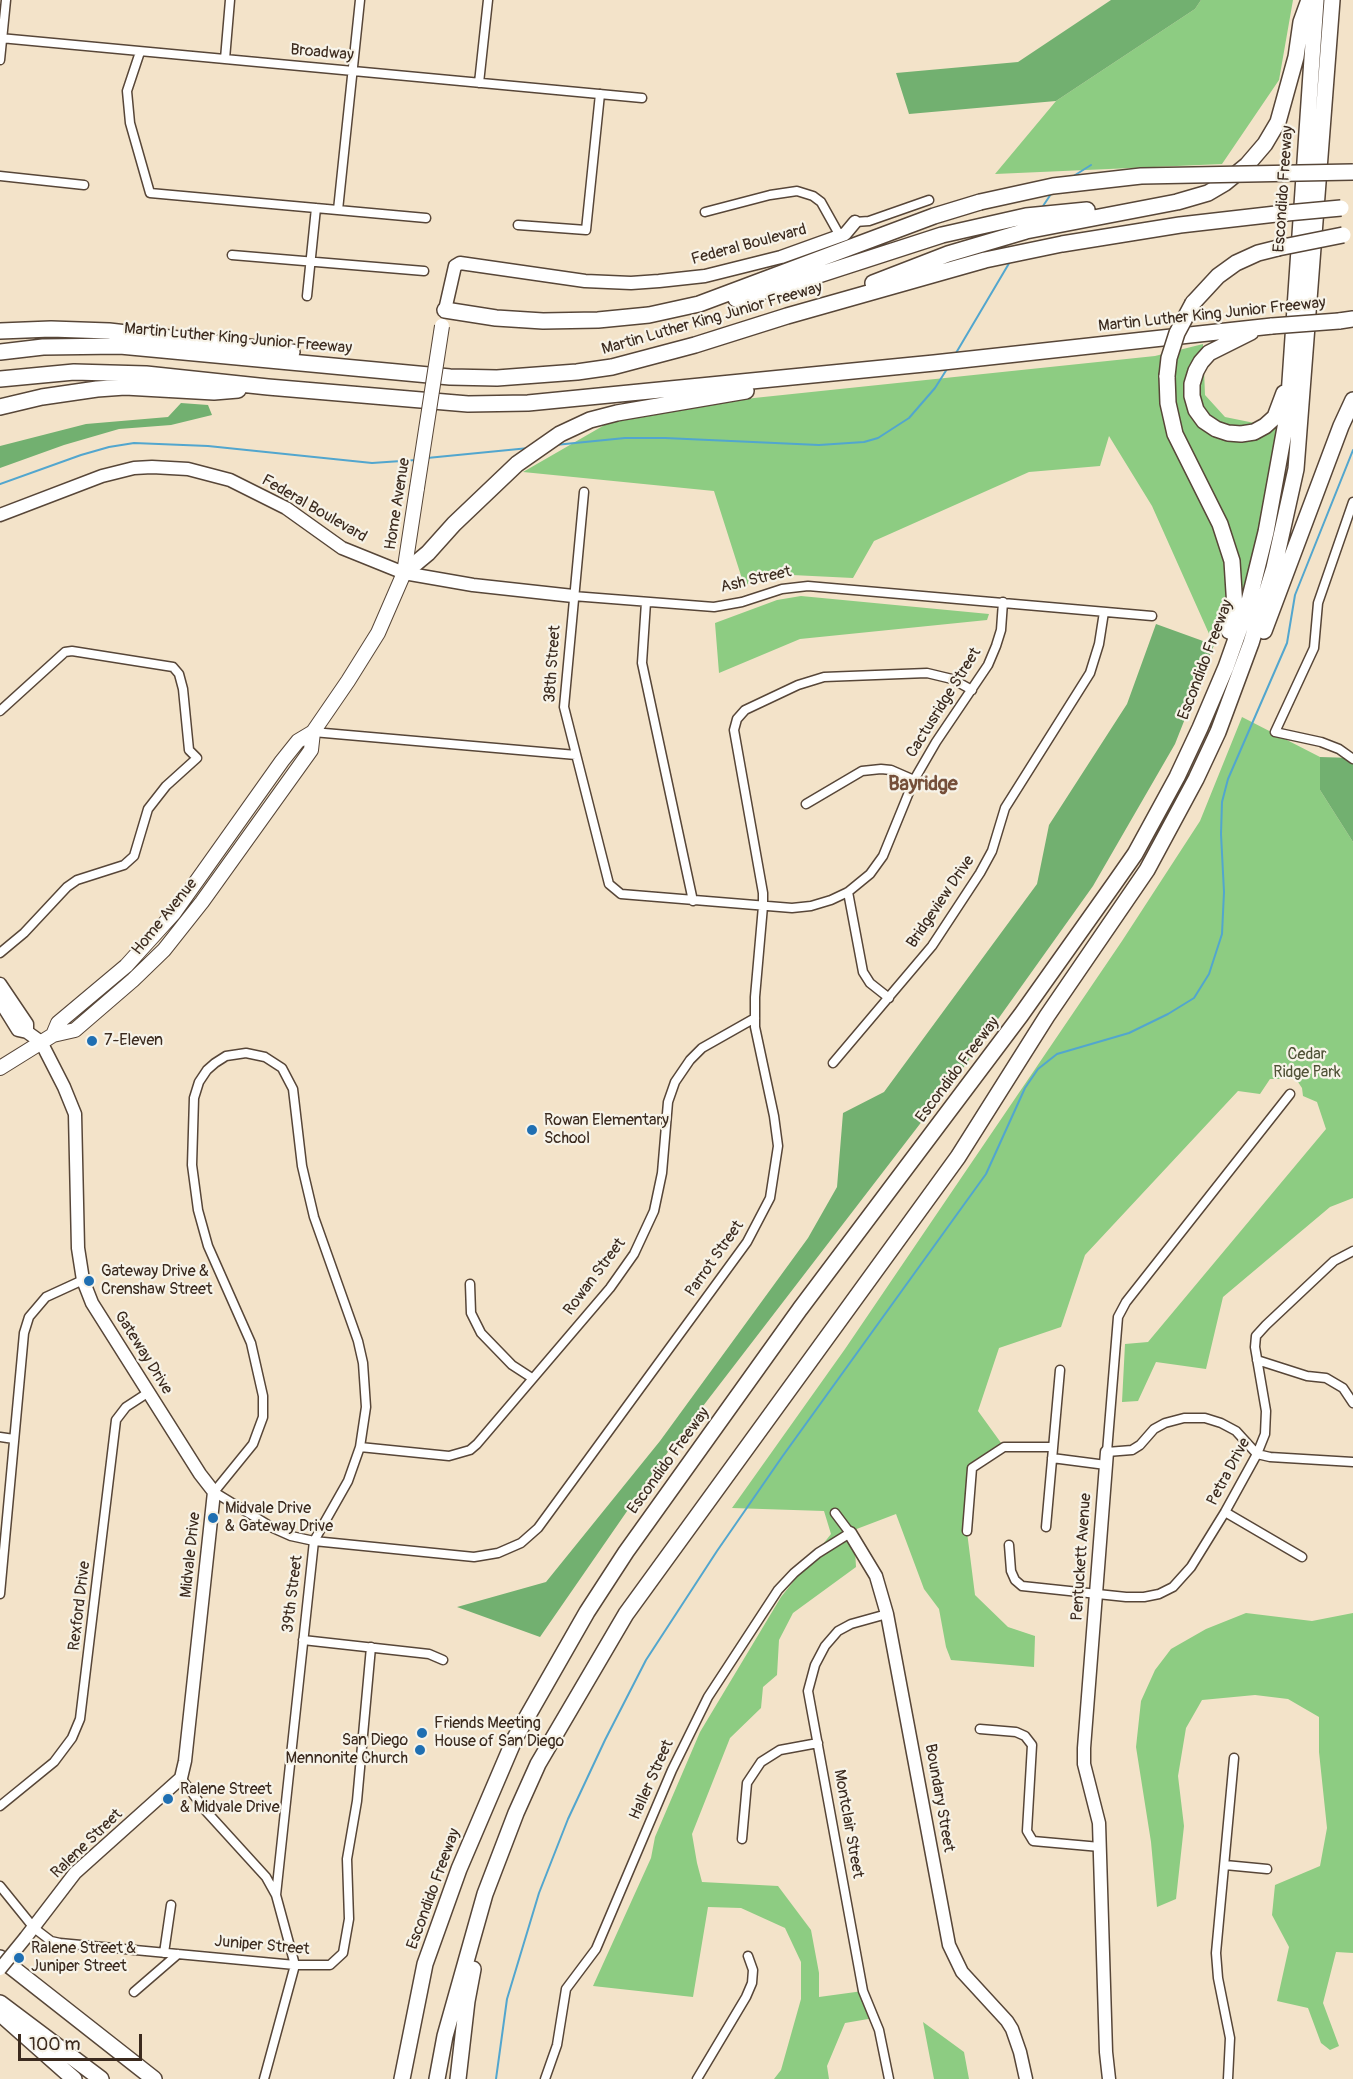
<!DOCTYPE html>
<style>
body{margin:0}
#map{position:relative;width:1353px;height:2079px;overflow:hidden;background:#f3e3c9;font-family:Pangolin,sans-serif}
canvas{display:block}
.scale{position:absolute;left:18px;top:2034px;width:124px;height:27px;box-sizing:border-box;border:3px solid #3b2a1e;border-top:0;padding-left:8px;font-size:18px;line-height:21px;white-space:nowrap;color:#3b2a1e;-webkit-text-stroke:4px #f7f3e8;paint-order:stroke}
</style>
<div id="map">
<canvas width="1353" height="2079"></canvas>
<div class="scale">100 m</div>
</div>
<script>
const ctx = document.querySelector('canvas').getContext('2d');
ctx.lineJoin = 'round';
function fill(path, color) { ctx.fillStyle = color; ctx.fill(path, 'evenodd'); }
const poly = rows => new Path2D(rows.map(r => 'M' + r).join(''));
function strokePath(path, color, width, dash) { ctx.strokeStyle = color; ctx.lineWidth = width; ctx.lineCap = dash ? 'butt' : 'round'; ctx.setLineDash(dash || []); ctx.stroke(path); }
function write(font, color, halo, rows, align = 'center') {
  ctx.font = font + ' Pangolin,sans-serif'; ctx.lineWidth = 4.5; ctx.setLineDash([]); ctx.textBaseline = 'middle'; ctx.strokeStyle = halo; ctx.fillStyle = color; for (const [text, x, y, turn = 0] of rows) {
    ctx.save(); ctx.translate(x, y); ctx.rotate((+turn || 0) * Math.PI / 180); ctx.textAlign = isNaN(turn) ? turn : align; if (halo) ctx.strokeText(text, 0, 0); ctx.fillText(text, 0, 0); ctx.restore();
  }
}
fill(poly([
 [1201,0,1293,0,1279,80,1222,164,995,174,1056,101,1195,9],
 [1203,344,1205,395,1225,417,1279,428,1261,528,1246,587,1214,645,1152,506,1109,436,1100,466,1029,472,874,541,853,578,792,575,744,585,714,491,523,472,608,423,754,398,1155,356],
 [801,596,989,614,987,620,800,639,719,673,715,623,777,600],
 [1242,717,1320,757,1320,790,1353,842,1353,1198,1330,1207,1223,1297,1206,1369,1156,1362,1138,1401,1122,1402,1125,1344,1148,1342,1326,1129,1317,1102,1303,1096,1302,1088,1296,1079,1270,1079,1260,1094,1238,1091,1085,1255,1061,1327,999,1348,978,1411,1004,1447,972,1468,967,1532,975,1595,1008,1627,1035,1636,1034,1667,951,1660,946,1647,939,1609,924,1589,896,1514,854,1530,856,1567,793,1613,779,1640,777,1675,763,1687,761,1708,730,1738,692,1834,697,1863,702,1882,778,1886,811,1930,819,1973,819,1997,863,1991,874,2018,845,2023,827,2066,829,2079,774,2079,781,2070,801,1999,801,1962,785,1928,741,1908,708,1907,693,1997,593,1986,651,1858,655,1837,700,1732,781,1597,831,1534,824,1511,732,1508,845,1349,1122,941,1200,821],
 [1246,1613,1312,1621,1353,1613,1353,1953,1336,1952,1323,2003,1339,2046,1330,2050,1321,2043,1308,2008,1277,2001,1289,1947,1272,1915,1275,1885,1320,1866,1327,1828,1319,1752,1319,1717,1288,1699,1255,1695,1202,1700,1186,1728,1178,1776,1184,1826,1176,1899,1157,1907,1151,1842,1136,1747,1141,1701,1155,1670,1171,1649,1206,1629],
 [923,2022,964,2052,969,2079,934,2079]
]), '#8dcc82');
fill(poly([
 [1111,0,1201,0,1195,9,1056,101,909,114,896,73,1018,62],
 [181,403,208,405,212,415,171,425,119,429,64,445,0,468,0,446,86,424,168,417],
 [1156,624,1214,645,1175,744,1093,886,966,1064,670,1449,540,1637,457,1607,546,1582,660,1441,808,1238,837,1187,843,1113,884,1092,1037,884,1049,825,1127,704],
 [1320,757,1353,758,1353,842,1320,790]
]), '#72b070');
strokePath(poly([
 [1072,177,1091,165],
 [1041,209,1051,194],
 [956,353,1011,260],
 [555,445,625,438,665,438,819,445,864,442,878,438,909,418,935,388,947,369],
 [427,458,529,448],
 [0,484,81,455,109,447,134,443,208,446,372,463,416,460],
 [496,2079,507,1999,539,1893,568,1819,605,1740,646,1660,717,1551,782,1457,986,1174,1025,1088,1038,1069,1057,1054,1129,1033,1168,1014,1194,998,1209,974,1222,934,1224,892,1221,834,1222,802,1228,779,1287,643,1295,595,1353,450]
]), '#52a6ce', 2);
const street = poly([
 [0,38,642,98],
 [140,52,127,91,130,123,150,193,426,218],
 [225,59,230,0],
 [0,60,6,0],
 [479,83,488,0],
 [0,176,84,185],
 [338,210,360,0],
 [705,212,770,195,797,191,813,196,821,202,840,236],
 [855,222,869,221,929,200],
 [518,225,586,230,600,94],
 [232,255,424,271],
 [307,296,316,208],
 [584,492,564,707,609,884,621,894,792,908,811,906,831,900,848,892,870,874,883,856,914,780,936,742,988,665,996,646,1001,630,1003,602],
 [1353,502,1318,603,1314,648,1275,732,1321,742,1339,749,1353,759],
 [573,596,714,607,742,602,782,589,808,586,1152,616],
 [646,602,642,663,693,901],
 [0,711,65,652,72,651,173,667,179,674,183,689,189,750,197,758,166,786,148,809,134,856,124,865,77,880,67,887,24,933,0,953],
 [313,732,576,755],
 [806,804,862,771,881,769,891,770,914,780],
 [848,892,863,972,870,983,889,998],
 [833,1063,932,946,980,873,992,851,1005,808,1090,673,1099,644,1104,612],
 [1290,1094,1126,1302,1118,1317,1107,1452,1132,1450,1140,1445,1154,1429,1165,1423,1184,1418,1205,1418,1221,1423,1236,1431,1257,1454,1270,1457,1353,1462],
 [470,1284,471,1313,481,1333,512,1365,532,1378],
 [1257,1360,1307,1376,1326,1378,1343,1388,1353,1403],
 [0,1437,14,1439],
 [360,1447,449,1456,470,1450,477,1444,610,1288,634,1254,654,1211,662,1173,668,1102,675,1082,690,1060,702,1048,755,1018],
 [1052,1458,1106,1465],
 [1225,1512,1302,1557],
 [1046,1527,1060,1370],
 [967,1531,972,1468,1004,1447,1053,1447],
 [1009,1545,1011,1571,1015,1580,1022,1586,1126,1597,1144,1597,1159,1594,1173,1587,1191,1567,1225,1512,1257,1454,1265,1434,1266,1411,1255,1347,1256,1336,1266,1325,1334,1261,1353,1251],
 [0,1594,24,1333,29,1317,46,1297,83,1280],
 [887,1614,851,1624,838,1631,825,1646,815,1665,808,1691,863,1991,879,2030,889,2079],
 [303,1640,429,1654,443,1660],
 [980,1729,1016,1732,1025,1736,1032,1745,1027,1831,1033,1841,1100,1847],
 [181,1778,205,1810,266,1877,276,1895],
 [0,1806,54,1762,72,1738,80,1719,116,1420,126,1407,149,1392],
 [742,1839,747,1783,761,1762,780,1750,818,1743],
 [1225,1865,1267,1869],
 [0,1886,34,1928,51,1941,60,1943,295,1965,330,1965,343,1953,349,1919,347,1859,357,1801,371,1647],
 [164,1953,171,1905],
 [134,1992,178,1954],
 [264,2079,295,1965,276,1895,314,1541,348,1481,360,1447,366,1407,363,1363,358,1341,314,1217,302,1166,293,1089,282,1068,265,1057,246,1053,226,1056,215,1063,207,1070,199,1082,194,1098,192,1165,198,1210,208,1246,251,1343,263,1396,263,1417,253,1444,214,1492,273,1528,291,1536,314,1541,474,1557,498,1553,521,1543,538,1528,747,1242,770,1198,778,1146,774,1116,755,1027,755,997,763,906,763,893,734,730,737,719,745,710,798,685,824,677,927,673,952,679,972,690],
 [545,2079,557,2045,566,1989,596,1949,672,1770,708,1697,778,1590,794,1573,818,1553,850,1533,835,1513],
 [697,2079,746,1997,752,1983,753,1970,748,1956],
 [1228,2079,1230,2038,1218,1978,1216,1953,1234,1758]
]);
const secondary = poly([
 [445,310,455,266,460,263,585,281,631,283,659,281,705,276,781,257,845,234,855,222],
 [0,515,102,476,134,468,152,467,188,469,230,480,286,508,342,548,404,573,473,585,573,596],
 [0,984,27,1024,27,1032],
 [0,1001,18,1030,27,1032,41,1042,64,1087,75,1114,78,1248,83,1280,92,1303,200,1474,214,1492,185,1761,181,1778,75,1873,26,1937],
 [1107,1452,1084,1748,1084,1764,1099,1823,1106,2052,1109,2079],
 [850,1533,876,1576,887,1614,949,1945,962,1972,1007,2021,1012,2029,1020,2052,1026,2079]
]);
const primary = poly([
 [53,1035,58,1023,126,966,174,913,282,761,298,741,313,732,348,681,378,633,404,573,417,488],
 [0,1068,53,1035,75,1030,133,980,164,950,202,902,311,750,313,732]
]);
const highway = poly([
 [873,283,948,254,1026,231,1177,202,1208,193,1225,183,1247,165,1265,144,1278,122,1296,57,1301,22,1309,0],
 [736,299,803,280,942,235,1026,216,1087,210],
 [1193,303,1218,276,1236,263,1258,253,1278,248],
 [445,310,496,318,543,321,598,320,649,315,699,304,934,216,980,202],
 [1339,321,1353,319],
 [0,331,51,329,109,331,292,352],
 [1251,332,1209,353,1201,362,1196,371,1192,384,1192,396,1196,410,1204,421,1216,429,1228,433,1241,434,1254,432,1265,426,1275,417,1284,393],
 [0,352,43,347,120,346,450,377,497,378,577,372,612,367,695,345,787,316,985,260,1062,244,1180,225,1276,214],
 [1167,376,1168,403,1175,434,1220,524,1232,561,1235,608,1229,631],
 [0,379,74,372,146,374,268,387,468,404,528,403,934,363,1272,326],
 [0,407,42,397,97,389,125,387,214,392,238,390],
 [404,573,428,553,454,524,517,464,560,434,590,420,617,413,746,391],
 [1264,631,1341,426,1353,400],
 [0,1958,154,2079],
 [0,2003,101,2079],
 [4,2017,74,2079],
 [402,2079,425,1964,459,1869,515,1738,587,1612,626,1552,800,1309,1021,1015,1114,884,1135,854,1177,777,1200,728,1226,667,1248,605,1266,532,1288,411,1316,0],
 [437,2079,445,2036,485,1894,516,1813,538,1764,626,1614,958,1157,1047,1016,1147,870,1196,779,1218,732,1251,643,1274,568,1296,469,1332,0],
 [458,2079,467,2001,473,1969]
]);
strokePath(street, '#574638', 11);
strokePath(secondary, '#574638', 15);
strokePath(primary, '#574638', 16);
strokePath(highway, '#574638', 18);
strokePath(street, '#fff', 8);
strokePath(secondary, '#fff', 12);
strokePath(primary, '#fff', 14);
strokePath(highway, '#fff', 15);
const secondaryBridge = poly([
 [0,1969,26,1937]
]);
const primaryBridge = poly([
 [417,488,442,326]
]);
const highwayBridge = poly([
 [980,202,1053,186,1141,176,1353,172],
 [1276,214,1341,208],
 [1278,248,1343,235],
 [1272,326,1339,321],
 [1167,376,1169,358,1177,333,1193,303]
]);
strokePath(secondaryBridge, '#574638', 15, []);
strokePath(primaryBridge, '#574638', 16, []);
strokePath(highwayBridge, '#574638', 18, []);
strokePath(secondaryBridge, '#fff', 12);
strokePath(primaryBridge, '#fff', 14);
strokePath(highwayBridge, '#fff', 15);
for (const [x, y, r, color] of [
 [92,1041,6,"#1f6fb2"],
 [532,1130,6,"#1f6fb2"],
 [89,1281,6,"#1f6fb2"],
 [213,1518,6,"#1f6fb2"],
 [422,1733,6,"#1f6fb2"],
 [420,1750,6,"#1f6fb2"],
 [168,1799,6,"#1f6fb2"],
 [19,1958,6,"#1f6fb2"]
]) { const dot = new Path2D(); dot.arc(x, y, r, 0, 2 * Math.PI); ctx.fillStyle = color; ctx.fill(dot); strokePath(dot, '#f7f3e8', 2); }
write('16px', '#3b2a1e', '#f7f3e8', [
 ["Broadway",322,53,5],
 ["Escondido Freeway",1284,189,-86],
 ["Federal Boulevard",749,245,-15],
 ["Martin Luther King Junior Freeway",1212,315,-6],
 ["Martin Luther King Junior Freeway",712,319,-16],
 ["Martin Luther King Junior Freeway",238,339,5],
 ["Home Avenue",398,504,-81],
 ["Federal Boulevard",314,509,30],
 ["Ash Street",756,580,-13],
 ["Escondido Freeway",1206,660,-69],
 ["38th Street",553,664,-86],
 ["Cactusridge Street",944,703,-58],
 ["Bridgeview Drive",941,902,-56],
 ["Home Avenue",165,917,-51],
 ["Escondido Freeway",958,1070,-53],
 ["Parrot Street",715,1259,-55],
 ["Rowan Street",595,1277,-53],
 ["Gateway Drive",143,1353,58],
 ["Escondido Freeway",669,1461,-54],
 ["Petra Drive",1229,1472,-62],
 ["Midvale Drive",191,1555,-84],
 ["Pentuckett Avenue",1082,1557,-86],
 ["39th Street",293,1594,-83],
 ["Rexford Drive",80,1606,-83],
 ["Haller Street",652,1780,-66],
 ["Boundary Street",939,1798,80],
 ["Montclair Street",848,1824,80],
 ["Ralene Street",87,1844,-44],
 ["Escondido Freeway",434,1889,-70],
 ["Juniper Street",262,1946,5]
]);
write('16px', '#3b2a1e', '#f7f3e8', [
 ["7-Eleven",104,1041],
 ["Rowan Elementary",544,1121],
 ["School",544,1139],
 ["Gateway Drive &",101,1272],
 ["Crenshaw Street",101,1290],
 ["Midvale Drive",225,1509],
 ["& Gateway Drive",225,1527],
 ["Friends Meeting",434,1724],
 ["House of San Diego",434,1742],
 ["San Diego",408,1741,"right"],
 ["Mennonite Church",408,1759,"right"],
 ["Ralene Street",180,1790],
 ["& Midvale Drive",180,1808],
 ["Ralene Street &",31,1949],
 ["Juniper Street",31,1967]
], 'left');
write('16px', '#505237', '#f7f3e8', [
 ["Cedar",1307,1055],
 ["Ridge Park",1307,1073]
]);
write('bold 20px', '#754f3a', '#f7f3e8', [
 ["Bayridge",923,785]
]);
</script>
